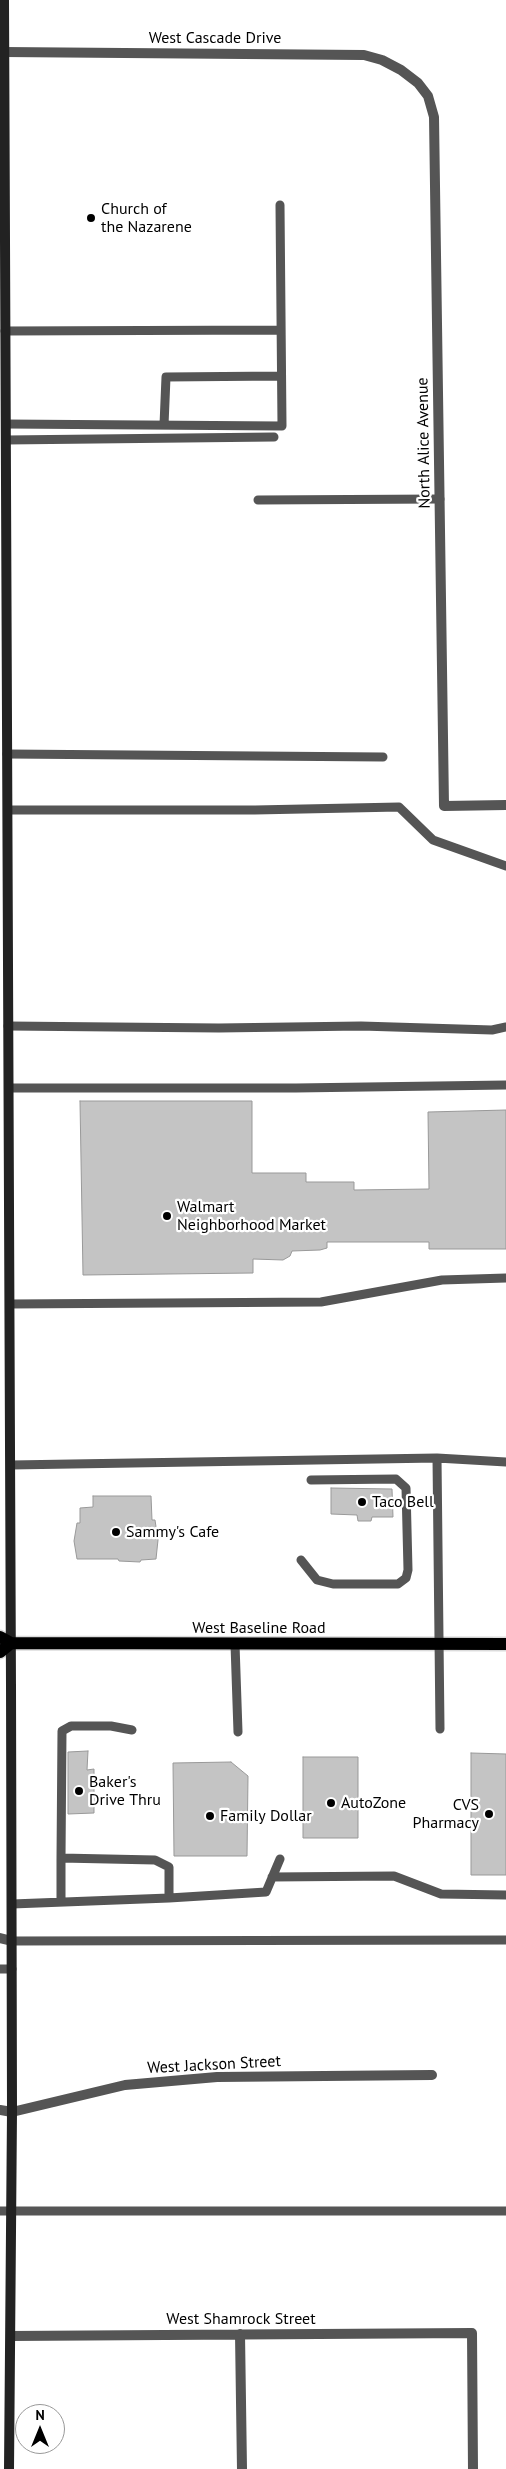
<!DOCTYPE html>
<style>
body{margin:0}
#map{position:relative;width:506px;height:2469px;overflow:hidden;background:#fff;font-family:"PT Sans",sans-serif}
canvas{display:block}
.north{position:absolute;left:15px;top:2404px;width:50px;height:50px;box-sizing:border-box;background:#fff;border:1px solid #999;border-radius:50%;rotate:0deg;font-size:14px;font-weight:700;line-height:20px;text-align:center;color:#000}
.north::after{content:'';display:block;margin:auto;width:18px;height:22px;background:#000;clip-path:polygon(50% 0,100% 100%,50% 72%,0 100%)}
</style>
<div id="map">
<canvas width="506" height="2469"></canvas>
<div class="north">N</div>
</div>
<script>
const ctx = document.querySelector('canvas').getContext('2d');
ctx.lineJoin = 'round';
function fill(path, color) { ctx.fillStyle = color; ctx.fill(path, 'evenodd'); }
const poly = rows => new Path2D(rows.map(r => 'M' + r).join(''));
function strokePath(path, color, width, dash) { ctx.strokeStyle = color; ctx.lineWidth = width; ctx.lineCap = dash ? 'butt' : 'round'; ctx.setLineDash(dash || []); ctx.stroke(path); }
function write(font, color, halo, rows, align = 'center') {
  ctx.font = font + ' "PT Sans",sans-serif'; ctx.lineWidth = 4.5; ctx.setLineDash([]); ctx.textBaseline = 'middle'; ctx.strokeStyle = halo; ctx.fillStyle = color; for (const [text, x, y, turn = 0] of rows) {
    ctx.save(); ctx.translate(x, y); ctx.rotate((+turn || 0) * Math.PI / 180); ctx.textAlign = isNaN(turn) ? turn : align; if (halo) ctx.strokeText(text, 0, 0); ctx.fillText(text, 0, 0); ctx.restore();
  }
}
const building = poly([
 [80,1101,252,1101,252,1173,306,1173,306,1182,354,1182,354,1190,429,1189,428,1112,506,1110,506,1249,429,1249,429,1242,327,1242,327,1248,320,1250,292,1251,290,1256,283,1260,253,1259,253,1273,83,1275,80,1101],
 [331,1488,392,1489,393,1517,372,1517,371,1521,358,1521,357,1515,331,1514,331,1488],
 [93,1496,151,1496,152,1520,155,1520,158,1540,156,1559,141,1560,140,1562,119,1561,118,1559,77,1559,74,1541,77,1523,80,1523,80,1508,93,1507,93,1496],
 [88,1751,87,1770,94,1769,94,1813,68,1814,68,1752,88,1751],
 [471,1753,506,1754,506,1875,471,1875,471,1753],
 [303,1757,358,1757,358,1838,303,1838,303,1757],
 [231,1762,248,1776,247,1856,174,1856,173,1763,231,1762]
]);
fill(building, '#c4c4c4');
strokePath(building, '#999', 1);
const primary = poly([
 [0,1637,11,1643,506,1644],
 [0,1652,11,1643]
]);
strokePath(primary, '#dbdbdb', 15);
strokePath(poly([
 [5,331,281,330],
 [6,424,282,426,280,205],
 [164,425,166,377,281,376],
 [6,440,274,437],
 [258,500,440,499],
 [7,754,383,757],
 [8,810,255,810,399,807,433,840,506,866],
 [8,1026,219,1028,361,1026,492,1030,506,1027],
 [9,1088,296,1088,506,1085],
 [10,1304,321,1302,442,1280,506,1278],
 [437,1458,506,1462],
 [11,1465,437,1458,440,1729],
 [301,1560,317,1580,333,1584,398,1584,406,1578,408,1570,406,1488,396,1479,311,1480],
 [235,1644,238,1732],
 [61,1858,62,1731,71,1726,111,1726,132,1730],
 [272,1877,394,1876,441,1894,506,1895],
 [169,1898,266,1892,280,1859],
 [12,1904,169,1898,169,1867,155,1860,61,1858,61,1902],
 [12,1941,506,1940],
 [0,1969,12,1969],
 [0,2211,506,2211]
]), '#555', 9);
strokePath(poly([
 [4,52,364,55,382,60,401,70,418,83,428,96,434,117,444,806,506,805],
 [0,1938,12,1941],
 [0,2110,12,2112,125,2085,217,2077,432,2075],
 [240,2334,242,2469],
 [11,2336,472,2333,473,2469]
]), '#555', 10);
strokePath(poly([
 [4,0,11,1684,12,2112,9,2469]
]), '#222', 10);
strokePath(primary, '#000', 12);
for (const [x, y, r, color] of [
 [91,218,5,"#000"],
 [167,1216,5,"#000"],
 [362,1502,5,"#000"],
 [116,1532,5,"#000"],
 [79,1791,5,"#000"],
 [331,1803,5,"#000"],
 [489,1814,5,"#000"],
 [210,1816,5,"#000"]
]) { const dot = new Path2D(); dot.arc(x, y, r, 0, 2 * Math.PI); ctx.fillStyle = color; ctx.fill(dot); strokePath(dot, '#fff', 2); }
write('16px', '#000', '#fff', [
 ["West Cascade Drive",215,38],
 ["North Alice Avenue",424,443,-91],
 ["West Baseline Road",259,1628],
 ["West Jackson Street",214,2065,-3],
 ["West Shamrock Street",241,2319]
]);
write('16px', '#000', '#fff', [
 ["Church of",101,209],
 ["the Nazarene",101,227],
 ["Walmart",177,1207],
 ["Neighborhood Market",177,1225],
 ["Taco Bell",372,1502],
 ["Sammy's Cafe",126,1532],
 ["Baker's",89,1782],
 ["Drive Thru",89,1800],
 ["AutoZone",341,1803],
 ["CVS",479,1805,"right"],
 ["Pharmacy",479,1823,"right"],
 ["Family Dollar",220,1816]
], 'left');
</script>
